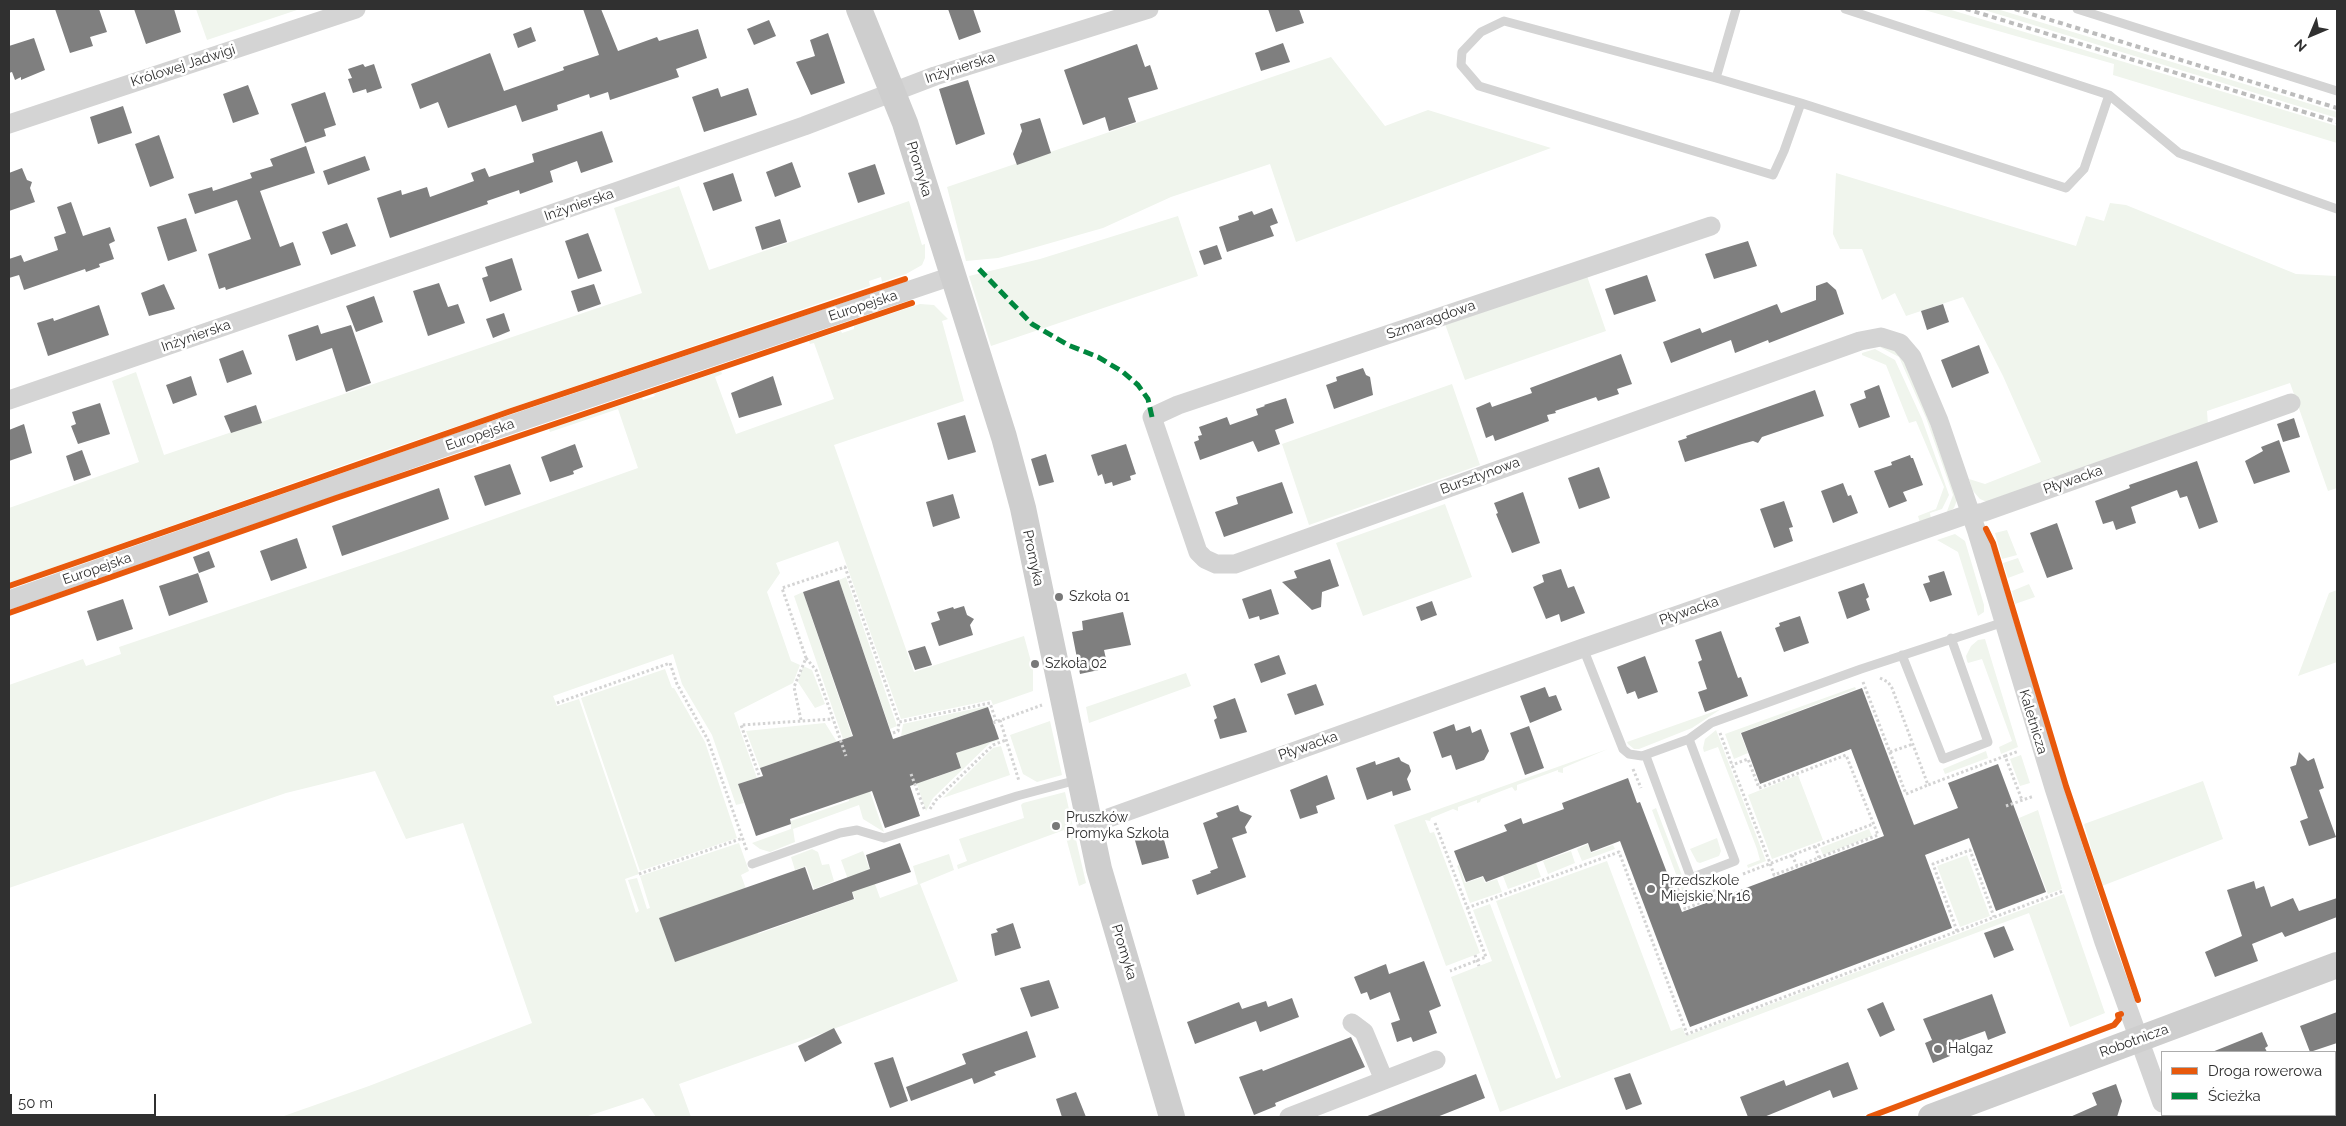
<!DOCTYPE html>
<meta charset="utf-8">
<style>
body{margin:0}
#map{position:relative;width:2346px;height:1126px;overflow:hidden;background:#fff;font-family:Raleway,sans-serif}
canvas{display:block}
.frame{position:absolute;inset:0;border:10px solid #303030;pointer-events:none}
.legend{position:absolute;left:2161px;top:1051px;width:175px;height:65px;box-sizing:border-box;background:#fff;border:1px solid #acacac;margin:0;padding:6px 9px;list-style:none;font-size:15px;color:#303030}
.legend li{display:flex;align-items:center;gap:10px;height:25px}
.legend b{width:25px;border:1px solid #acacac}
.north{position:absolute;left:2286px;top:10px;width:50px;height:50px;-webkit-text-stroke:4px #fff;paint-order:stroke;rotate:225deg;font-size:14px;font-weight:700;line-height:20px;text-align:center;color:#303030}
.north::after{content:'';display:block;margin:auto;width:18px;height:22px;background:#303030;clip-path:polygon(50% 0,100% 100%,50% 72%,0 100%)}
.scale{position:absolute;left:10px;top:1094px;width:146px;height:22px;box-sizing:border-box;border:2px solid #303030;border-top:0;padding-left:6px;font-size:15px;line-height:18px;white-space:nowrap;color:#303030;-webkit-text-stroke:4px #fff;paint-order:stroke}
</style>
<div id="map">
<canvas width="2346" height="1126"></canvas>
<div class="frame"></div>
<ul class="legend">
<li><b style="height:6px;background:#e8590c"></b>Droga rowerowa</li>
<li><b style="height:6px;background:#00873e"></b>Ścieżka</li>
</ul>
<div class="north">N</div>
<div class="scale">50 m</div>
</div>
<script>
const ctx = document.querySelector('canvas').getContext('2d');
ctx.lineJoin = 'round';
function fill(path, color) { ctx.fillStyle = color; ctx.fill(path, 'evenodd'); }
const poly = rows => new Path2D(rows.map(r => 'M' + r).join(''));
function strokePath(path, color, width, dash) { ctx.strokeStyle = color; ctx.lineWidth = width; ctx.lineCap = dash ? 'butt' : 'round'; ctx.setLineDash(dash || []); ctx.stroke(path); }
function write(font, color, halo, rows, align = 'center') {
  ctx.font = font + ' Raleway,sans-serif'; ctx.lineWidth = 5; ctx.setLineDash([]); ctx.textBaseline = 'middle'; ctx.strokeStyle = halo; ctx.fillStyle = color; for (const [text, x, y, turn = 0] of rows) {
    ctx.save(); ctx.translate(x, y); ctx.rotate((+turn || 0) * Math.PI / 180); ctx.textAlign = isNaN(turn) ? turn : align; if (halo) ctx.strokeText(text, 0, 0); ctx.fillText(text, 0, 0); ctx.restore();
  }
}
fill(poly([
 [196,9,300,9,207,40],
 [1921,9,1948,9,2337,126,2337,143,2113,75,2114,64],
 [1981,9,1997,9,2337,112,2337,118],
 [1331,57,1385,126,1428,110,1551,148,1296,242,1270,164,1171,197,1103,228,998,258,966,261,947,187],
 [1836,173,2076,246,2086,216,2104,221,2110,203,2126,205,2296,274,2337,276,2337,488,2328,491,2290,383,2207,411,2208,425,1987,502,1980,499,1973,491,1969,479,1985,484,2041,462,2003,376,1963,297,1906,316,1895,293,1882,300,1862,249,1840,249,1833,234],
 [679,186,709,270,909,201,922,245,925,244,925,258,922,265,906,274,882,282,881,277,869,281,870,286,378,453,9,583,9,508,139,462,112,381,136,372,164,455,642,293,614,208],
 [1178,216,1198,276,991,346,969,276,1040,259],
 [1587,276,1606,331,1465,380,1445,324],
 [920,304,934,305,948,319,942,321,964,401,834,445,914,672,1024,636,1033,669,1033,691,993,705,991,700,901,719,838,541,776,563,780,573,767,592,791,661,800,665,793,683,734,713,757,778,738,784,744,803,736,805,712,735,682,684,673,654,553,696,557,706,579,699,639,874,625,879,636,913,639,911,628,880,637,878,647,909,650,908,640,876,739,843,749,871,741,875,753,908,758,934,855,899,841,860,863,851,880,898,918,884,913,866,949,854,954,870,920,884,958,981,823,1033,679,1084,691,1117,656,1117,643,1098,585,1117,281,1117,369,1086,532,1023,463,823,406,839,375,771,286,793,9,888,9,685,83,659,86,666,121,654,119,647,401,552,638,468,618,409,550,432,549,429,642,398,643,400,655,396,654,394,721,371,722,374,715,377,736,434,834,399,814,343,810,344,809,341,841,331,842,333,854,329,854,326],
 [1876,345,1899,351,1919,393,1957,500,1954,508,1946,514,1953,495,1926,418,1899,357],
 [1875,349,1895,360,1922,419,1949,495,1942,509,1930,513,1931,519,1920,523,1918,516,1936,509,1944,487,1916,421,1909,423,1886,365,1862,355,1862,353],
 [1452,384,1480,465,1309,525,1282,444],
 [1445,504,1472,577,1363,616,1336,543],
 [2007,530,2017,555,2002,559,1995,533],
 [1955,534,1965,541,1984,605,1984,612,1978,616,1958,552,1937,540],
 [2018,558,2024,572,2008,578,2003,563],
 [846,577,897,726,890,729,839,580],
 [2029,584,2035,597,2015,604,2012,591],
 [2337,590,2337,662,2298,676,2329,593],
 [803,592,852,736,843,739,794,596],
 [1985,639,2018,747,2001,754,1999,747,2012,741,1982,659,1968,663,1967,661,1966,656,1971,646,1978,640],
 [803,666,812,670,825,704,815,708,798,682],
 [665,669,672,688,674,688,705,742,737,838,640,871,581,698],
 [1186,673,1191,686,1089,723,1086,707],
 [1855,687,1856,689,1740,733,1748,753,1734,759,1725,734],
 [987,706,988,707,901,736,903,724],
 [1721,709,1692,728,1639,749,1634,749,1628,744,1627,742],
 [1050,721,1062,775,1037,782,1023,774,1010,735],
 [825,723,837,742,760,768,746,731],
 [1716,730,1766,861,1748,868,1747,865,1760,860,1757,849,1718,747,1704,752,1703,748,1705,739],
 [999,739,999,740,990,743,933,798,926,811,912,769,931,779,961,768,956,753],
 [1001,746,1010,775,943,798,993,748],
 [1608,749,1563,768,1563,773,1558,772,1558,770,1517,785,1517,790,1515,791,1512,787,1481,799,1480,802,1477,803,1477,800,1458,807,1458,811,1453,809,1431,818,1430,821,1425,820,1430,833,1434,832,1480,953,1446,966,1394,825],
 [1986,751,1988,758,1945,774,1943,769],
 [2021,755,2030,783,2020,786,2010,759],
 [1798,775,1823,840,1772,859,1748,795],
 [866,780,884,832,863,819,859,805,793,829,795,842,770,852,760,849,752,843,791,829,791,821,849,801,845,788],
 [2203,781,2223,839,2102,886,2084,824],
 [1065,792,1086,883,1079,886,1064,830,958,869,957,865,967,861,959,839,1024,818,1021,805,1023,803],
 [1656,808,1688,891,1683,893,1652,810],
 [2038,810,2062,889,2048,894,2019,818],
 [1869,829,1872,836,1823,855,1820,848],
 [1717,838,1721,851,1719,856,1700,863,1697,862,1690,849],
 [1588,844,1591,853,1613,845,1615,849,1582,861,1577,849],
 [812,849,818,852,822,865,829,864,834,881,814,889,806,866,795,870,791,857],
 [1571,851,1575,863,1548,874,1543,861],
 [1967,855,1990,916,1960,927,1937,866],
 [1607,861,1671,1031,1682,1027,1686,1036,2064,894,2105,1013,2070,1027,2029,913,1500,1112,1451,977,1492,961,1473,910,1490,904,1556,1079,1561,1077,1496,901],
 [1536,863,1541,877,1508,889,1503,876],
 [1459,865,1465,883,1483,877,1485,883,1497,879,1502,892,1470,903,1457,866]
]), '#f0f5ed');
fill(poly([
 [55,9,99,9,107,32,90,37,93,46,70,53],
 [134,9,174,9,181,32,146,44],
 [583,9,601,9,618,51,657,37,659,41,698,29,707,58,676,69,679,77,610,100,608,92,590,98,589,94,557,105,558,110,522,122,516,105,448,128,438,102,420,109,411,84,490,53,504,91,564,70,563,67,599,55],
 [948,9,973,9,981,32,959,40],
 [1268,9,1299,9,1304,23,1276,32],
 [769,20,776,36,754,45,747,29],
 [531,27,536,41,518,48,513,34],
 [828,33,845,83,811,95,796,62,815,56,810,40],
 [34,38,45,70,21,80,21,77,15,80,12,72,9,73,9,46],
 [1283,43,1290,62,1261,71,1255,53],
 [1137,44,1145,67,1150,65,1158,89,1128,98,1136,122,1109,131,1105,117,1083,125,1064,70],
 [363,64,365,67,374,64,382,88,367,93,366,89,353,93,348,79,352,78,348,69],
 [968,80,985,134,956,145,939,89],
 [248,85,259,114,233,123,223,94],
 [718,88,721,97,748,88,757,115,704,132,692,97],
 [325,92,336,125,324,129,326,136,305,143,291,104],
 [123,106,132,133,98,144,90,117],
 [1040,118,1051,153,1017,165,1013,154,1022,131,1020,124],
 [602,131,613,162,581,173,577,161,550,171,553,182,520,194,519,190,487,201,488,204,390,238,377,198,401,190,402,195,427,187,430,197,474,181,471,173,485,168,489,177,534,162,532,154],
 [159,135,174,178,150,187,135,144],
 [306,146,315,173,260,191,280,247,293,242,301,265,226,290,225,287,219,289,208,254,251,239,237,200,195,214,188,194,212,187,213,191,252,178,250,173,273,166,270,159],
 [365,156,370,170,328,185,323,171],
 [792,162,801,187,775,197,766,172],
 [875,164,885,194,858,203,848,173],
 [22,168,27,180,32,182,30,188,35,202,9,211,9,173],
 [733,173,742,201,713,211,703,183],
 [71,202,83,236,110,227,115,241,109,244,114,259,99,264,100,267,86,272,85,269,24,290,19,275,9,278,9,259,21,255,24,262,58,250,54,237,66,233,57,207],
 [1272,208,1278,223,1270,226,1274,236,1227,252,1219,227,1239,220,1238,216,1252,211,1254,215],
 [186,218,197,251,168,261,157,227],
 [780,219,787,242,762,250,755,227],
 [347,223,356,246,331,255,322,232],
 [588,233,602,271,578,279,565,241],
 [1748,241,1757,266,1714,279,1705,254],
 [1217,245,1222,259,1204,265,1199,251],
 [512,258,522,290,490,302,482,278,488,276,485,267],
 [1647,275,1656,301,1614,315,1605,289],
 [1827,282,1836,290,1844,314,1769,343,1768,340,1735,353,1731,340,1671,363,1663,342,1700,328,1702,333,1777,304,1781,313,1816,300,1816,286],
 [439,283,448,307,458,304,465,323,428,336,413,291],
 [164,284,175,309,149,316,141,293],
 [594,284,601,304,578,312,571,291],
 [374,296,383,322,356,332,346,306],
 [1943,304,1949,322,1927,330,1921,311],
 [99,305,109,335,48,356,37,323,53,318,54,321],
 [504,313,510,331,493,338,486,319],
 [318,325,321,334,351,325,371,383,346,392,332,348,296,361,288,335],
 [1979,345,1989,373,1952,388,1941,360],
 [243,350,252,374,227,383,219,359],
 [1621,354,1632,384,1617,389,1619,394,1598,401,1596,397,1555,411,1556,413,1547,415,1549,421,1495,441,1493,435,1486,438,1476,408,1490,402,1492,407,1532,393,1530,388],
 [1363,368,1366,375,1370,377,1373,395,1334,409,1326,385,1337,381,1336,377],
 [191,376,197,395,173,404,166,385],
 [773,376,782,405,739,418,731,393],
 [1879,385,1890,417,1859,428,1850,404,1866,398,1864,391],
 [1815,390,1824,416,1762,437,1758,443,1753,441,1742,444,1685,462,1678,441,1687,438,1686,436],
 [1286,398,1294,423,1275,430,1280,444,1258,452,1253,441,1200,460,1194,442,1199,440,1198,436,1202,435,1199,427,1227,417,1230,425,1258,415,1256,409,1265,406,1264,405],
 [100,403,110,434,78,444,71,426,76,424,72,412],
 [256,405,262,423,231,433,224,416],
 [965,415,976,452,948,460,937,423],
 [2294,418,2300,437,2283,442,2277,424],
 [24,424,32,453,9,461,9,430],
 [2279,440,2290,472,2254,484,2245,461,2263,451,2261,447],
 [575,444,583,467,573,471,574,474,550,482,541,457],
 [1126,444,1136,474,1130,476,1131,480,1113,486,1112,482,1105,484,1102,474,1098,476,1091,455],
 [82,450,91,475,74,481,66,456],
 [1046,454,1054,482,1039,486,1031,459],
 [1910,455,1911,458,1913,458,1923,485,1903,492,1907,501,1889,508,1874,471,1892,465,1891,462],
 [2197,461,2218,522,2199,529,2187,496,2180,498,2177,490,2131,507,2136,523,2116,530,2113,521,2103,524,2095,501,2130,488,2129,485],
 [510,464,521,494,485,506,474,476],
 [1599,467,1610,498,1579,509,1568,478],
 [1282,482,1293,513,1224,537,1215,512,1238,504,1236,497],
 [1843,483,1848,496,1851,495,1858,513,1833,523,1821,491],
 [439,488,449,519,342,556,332,526],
 [1523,492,1540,543,1512,553,1496,514,1498,513,1494,503],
 [953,494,960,518,933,527,926,502],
 [1784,501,1793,527,1789,528,1793,541,1774,548,1760,509],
 [2057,523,2073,569,2047,578,2030,533],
 [297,538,307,568,271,581,260,551],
 [209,551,215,567,199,573,193,557],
 [1330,559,1339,586,1322,592,1321,607,1312,610,1282,582,1297,578,1294,571],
 [1561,569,1568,588,1574,586,1585,613,1561,622,1559,614,1546,619,1533,587,1544,582,1542,575],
 [1944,571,1952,595,1930,602,1923,584,1930,582,1928,576],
 [198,573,208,602,169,616,159,586],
 [839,580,893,739,988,707,999,739,956,753,961,768,910,786,920,816,885,828,872,791,790,819,791,824,756,836,738,784,763,776,760,768,853,736,803,592],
 [1864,583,1869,597,1866,599,1870,610,1847,619,1838,592],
 [1271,589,1279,614,1260,620,1259,616,1249,619,1242,599],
 [123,599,133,629,97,641,87,611],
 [1432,601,1437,615,1421,621,1416,607],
 [964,606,967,615,974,619,970,625,973,635,939,646,931,623,940,620,937,612,953,607,954,609],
 [1123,612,1131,645,1104,650,1108,668,1080,674,1072,632,1083,630,1082,621],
 [1800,616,1809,643,1784,652,1775,628,1780,626,1779,623],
 [1721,631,1738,678,1741,677,1748,696,1705,712,1698,692,1707,689,1698,662,1702,660,1695,640],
 [925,646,932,665,915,670,908,651],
 [1279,655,1286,674,1261,683,1254,664],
 [1645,656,1658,692,1638,699,1635,691,1627,694,1617,667],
 [1316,684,1324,705,1295,715,1287,694],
 [1545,687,1549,697,1556,695,1562,710,1530,723,1520,696],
 [1862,688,1914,825,1958,808,1948,783,1998,764,2046,892,1996,911,1969,838,1925,855,1952,928,1690,1027,1620,841,1591,852,1588,843,1486,882,1483,876,1466,882,1454,851,1507,831,1504,825,1521,818,1523,824,1564,809,1562,803,1628,778,1637,803,1640,802,1682,912,1884,836,1851,749,1760,784,1741,733],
 [1235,698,1247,732,1220,739,1214,720,1217,718,1213,706],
 [1454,724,1456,731,1470,726,1472,733,1481,729,1489,751,1484,760,1456,770,1451,755,1442,758,1433,732],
 [1529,726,1544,768,1525,775,1510,733],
 [2299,752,2308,761,2314,758,2324,788,2319,790,2336,837,2309,846,2300,821,2308,818,2290,767,2296,765],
 [1399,757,1401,761,1409,765,1411,771,1407,779,1411,790,1393,796,1392,791,1367,800,1356,768,1375,761,1376,765],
 [1327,775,1335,799,1316,806,1318,813,1300,819,1290,790],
 [1238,805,1240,811,1252,816,1245,827,1247,833,1232,838,1246,877,1197,895,1192,880,1211,873,1210,871,1218,868,1203,823,1218,817,1216,813],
 [1161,829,1169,858,1142,865,1134,837],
 [900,843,911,872,852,892,854,899,675,962,659,918,805,867,813,890,870,869,866,855],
 [2254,881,2256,889,2264,886,2271,907,2293,898,2299,911,2337,898,2337,917,2285,937,2282,932,2252,944,2258,961,2215,977,2205,952,2242,936,2227,890],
 [1013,923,1021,948,995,956,991,934,998,932,996,929],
 [2004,926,2014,950,1994,958,1984,933],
 [1424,961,1441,1006,1429,1011,1437,1033,1413,1042,1411,1037,1397,1042,1391,1023,1400,1020,1390,992,1370,1000,1367,992,1361,994,1354,977,1386,964,1389,974],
 [1049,980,1059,1008,1031,1017,1020,988],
 [1992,994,2006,1033,1988,1040,1985,1031,1946,1045,1950,1056,1933,1063,1925,1043,1932,1040,1923,1019],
 [1292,998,1299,1017,1260,1032,1256,1021,1195,1044,1187,1022,1239,1002,1242,1009,1266,1001,1268,1007],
 [1883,1002,1895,1030,1880,1037,1867,1009],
 [2337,1012,2337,1043,2310,1052,2300,1026],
 [834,1028,842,1043,805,1062,798,1046],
 [1027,1031,1036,1057,994,1072,996,1075,974,1084,972,1078,911,1101,906,1087,966,1064,962,1054],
 [2262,1032,2268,1046,2265,1048,2267,1052,2212,1052],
 [1351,1037,1365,1067,1275,1103,1276,1106,1254,1115,1239,1077,1262,1069,1263,1071],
 [893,1057,908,1101,890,1108,874,1063],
 [1848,1062,1858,1089,1833,1098,1830,1090,1764,1117,1748,1117,1740,1097,1784,1080,1786,1086],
 [1630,1073,1642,1104,1626,1110,1614,1078],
 [1476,1074,1485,1098,1437,1117,1365,1117],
 [2116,1084,2122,1101,2117,1117,2070,1117,2097,1105,2092,1093],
 [1076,1092,1086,1117,1062,1117,1056,1099]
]), '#7f7f7f');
strokePath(poly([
 [806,658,816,670,846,756],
 [1880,678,1888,682,1892,688,1928,785,2005,756,2022,800],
 [1863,682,1906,794,1928,785],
 [557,703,670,663,677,684,708,740,747,851],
 [801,720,794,687,806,658,782,588,845,567,899,722,990,703,996,721],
 [1000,720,1019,781],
 [993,723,1042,705],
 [893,733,898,731,899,722],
 [1720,733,1732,765,1770,863,1774,875,1878,835,1846,755,1759,788,1748,759,1732,765],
 [1890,752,1913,744],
 [2005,756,2019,751],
 [1633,769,1641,788],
 [911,774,925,811],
 [759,775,741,725,833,719],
 [2006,806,2034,796],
 [930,809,936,800,993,745,1006,740],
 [1435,823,1486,957,1450,971],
 [1815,846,1819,858],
 [1792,855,1797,866],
 [639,874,743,838],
 [1743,874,1873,824],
 [1674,879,1685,909,1716,896,1712,885,1714,885],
 [1681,897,1693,893],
 [1467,908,1619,852,1687,1034,2063,891],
 [1957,931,1933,864,1970,850,1994,917],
 [1475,955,1479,966]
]), '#d4d4d4', 3, [2.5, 2.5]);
strokePath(poly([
 [1845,9,2109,95,2179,153,2337,209],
 [2077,9,2337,91],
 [1716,78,1736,9],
 [1801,103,1784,151,1773,175,1479,86,1461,65,1462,52,1481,32,1504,21,1716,78,1801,103,2066,188,2084,169,2109,95],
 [1583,648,1623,749,1629,754,1642,756,1689,739,1711,723,1861,669,2004,622],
 [1902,655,1943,759,1988,742,1951,638],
 [1646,756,1691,878,1735,861,1689,739],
 [752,864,840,833,857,830,884,838,1017,796,1077,780]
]), '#d4d4d4', 9);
strokePath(poly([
 [9,124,356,9],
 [1711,226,1178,405,1152,417,1198,552,1205,559,1216,564,1235,564,1860,341,1881,337,1900,343,1912,357,1939,421,1977,532,2054,788,2104,942,2162,1103],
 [9,400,621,190,804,126,935,76,1149,9],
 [9,600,468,439,952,276],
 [1089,825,1583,648,1963,516,1984,512,2291,403],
 [1352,1023,1364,1032,1384,1080],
 [1289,1117,1436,1060]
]), '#d4d4d4', 19);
strokePath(poly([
 [859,9,905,123,1004,437,1023,508,1099,869,1172,1117],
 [1931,1117,2337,965]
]), '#cecece', 26);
strokePath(poly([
 [1966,9,2337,122],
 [2015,9,2337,108]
]), '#bcbcbc', 4, [5, 4]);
strokePath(poly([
 [979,269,1032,324,1068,345,1098,357,1123,372,1138,385,1148,399,1152,417]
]), '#00873e', 5, [10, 5]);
strokePath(poly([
 [1986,529,1993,543,2066,786,2138,1000],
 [9,586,511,411,905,279],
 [9,613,336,498,912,303],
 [1869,1117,2114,1025,2119,1019,2118,1015,2121,1014]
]), '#e8590c', 6);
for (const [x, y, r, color] of [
 [1059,597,5,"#787878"],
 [1035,664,5,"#787878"],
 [1056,826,5,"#787878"],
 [1651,889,5,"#787878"],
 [1938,1049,5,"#787878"]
]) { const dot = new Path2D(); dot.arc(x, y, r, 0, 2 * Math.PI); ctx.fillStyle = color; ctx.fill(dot); strokePath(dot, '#fff', 2); }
write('14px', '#303030', '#fff', [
 ["Królowej Jadwigi",183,66,-18],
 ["Inżynierska",960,68,-18],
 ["Promyka",919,169,73],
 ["Inżynierska",579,205,-19],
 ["Europejska",863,306,-18],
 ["Szmaragdowa",1431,320,-19],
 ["Inżynierska",196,336,-19],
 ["Europejska",480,435,-19],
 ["Bursztynowa",1480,476,-20],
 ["Pływacka",2073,480,-19],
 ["Promyka",1033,558,78],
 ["Europejska",97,569,-19],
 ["Pływacka",1689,611,-19],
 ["Kaletnicza",2033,722,73],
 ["Pływacka",1308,746,-19],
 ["Promyka",1124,952,73],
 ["Robotnicza",2134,1041,-20]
]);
write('14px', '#303030', '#fff', [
 ["Szkoła 01",1069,597],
 ["Szkoła 02",1045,664],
 ["Pruszków",1066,818],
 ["Promyka Szkoła",1066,834],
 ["Przedszkole",1661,881],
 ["Miejskie Nr 16",1661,897],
 ["Halgaz",1948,1049]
], 'left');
</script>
